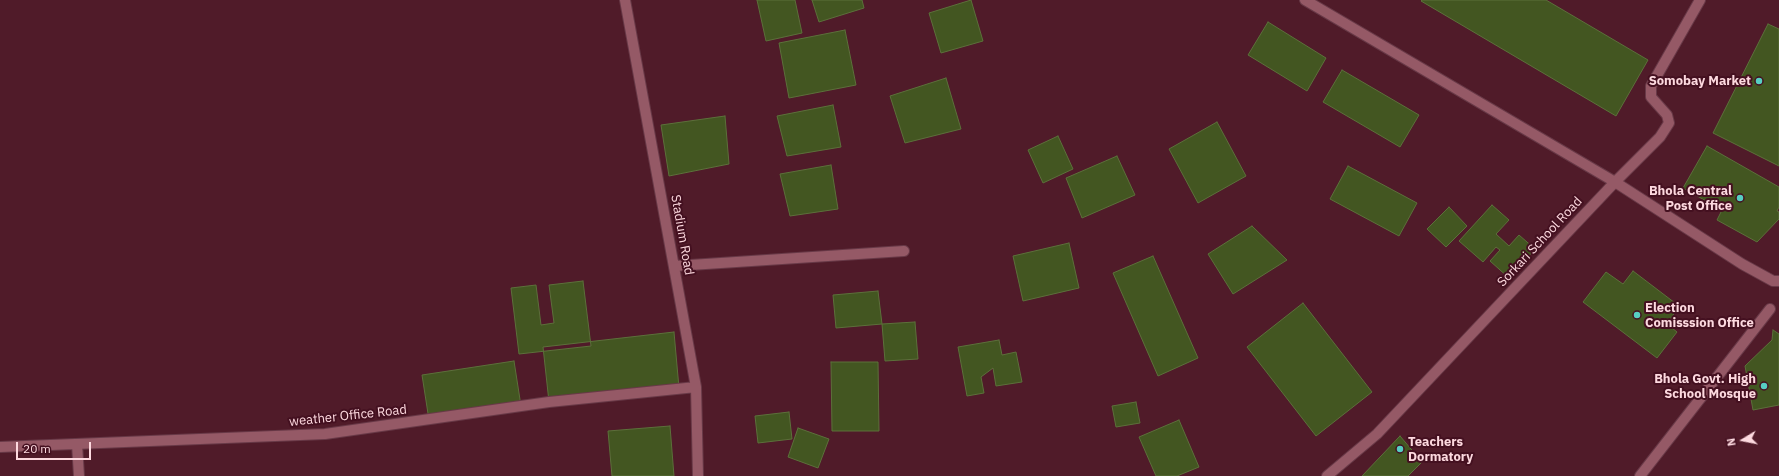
<!DOCTYPE html>
<style>
body{margin:0}
#map{position:relative;width:1779px;height:476px;overflow:hidden;background:#501b29;font-family:"IBM Plex Sans",sans-serif}
canvas{display:block}
.north{position:absolute;left:1723px;top:420px;width:40px;height:40px;-webkit-text-stroke:3px #441020;paint-order:stroke;rotate:260deg;font-size:11px;font-weight:700;line-height:16px;text-align:center;color:#fdd9df}
.north::after{content:'';display:block;margin:auto;width:14px;height:18px;background:#fdd9df;clip-path:polygon(50% 0,100% 100%,50% 72%,0 100%)}
.scale{position:absolute;left:16px;top:442px;width:75px;height:18px;box-sizing:border-box;border:2px solid #fdd9df;border-top:0;padding-left:5px;font-size:12px;line-height:14px;white-space:nowrap;color:#fdd9df;-webkit-text-stroke:3px #441020;paint-order:stroke}
</style>
<div id="map">
<canvas width="1779" height="476"></canvas>
<div class="north">N</div>
<div class="scale">20 m</div>
</div>
<script>
const ctx = document.querySelector('canvas').getContext('2d');
ctx.lineJoin = 'round';
function fill(path, color) { ctx.fillStyle = color; ctx.fill(path, 'evenodd'); }
const poly = rows => new Path2D(rows.map(r => 'M' + r).join(''));
function strokePath(path, color, width, dash) { ctx.strokeStyle = color; ctx.lineWidth = width; ctx.lineCap = dash ? 'butt' : 'round'; ctx.setLineDash(dash || []); ctx.stroke(path); }
function write(font, color, halo, rows, align = 'center') {
  ctx.font = font + ' "IBM Plex Sans",sans-serif'; ctx.lineWidth = 4; ctx.setLineDash([]); ctx.textBaseline = 'middle'; ctx.strokeStyle = halo; ctx.fillStyle = color; for (const [text, x, y, turn = 0] of rows) {
    ctx.save(); ctx.translate(x, y); ctx.rotate((+turn || 0) * Math.PI / 180); ctx.textAlign = isNaN(turn) ? turn : align; if (halo) ctx.strokeText(text, 0, 0); ctx.fillText(text, 0, 0); ctx.restore();
  }
}
const building = poly([
 [757,0,795,0,802,33,766,41,757,0],
 [812,0,862,0,864,8,819,22,812,0],
 [971,0,983,41,941,53,929,13,971,0],
 [1422,0,1546,0,1648,60,1616,116,1421,1,1422,0],
 [1268,22,1326,58,1307,91,1248,55,1268,22],
 [1768,24,1779,29,1779,166,1713,133,1768,24],
 [845,30,856,85,789,98,779,43,845,30],
 [1342,70,1419,115,1400,147,1323,102,1342,70],
 [946,78,961,129,905,143,890,96,946,78],
 [833,105,841,147,787,156,777,116,833,105],
 [725,116,729,164,669,176,661,125,725,116],
 [1217,122,1246,176,1198,203,1169,149,1217,122],
 [1058,136,1073,169,1043,183,1028,150,1058,136],
 [1707,146,1779,187,1779,207,1777,211,1779,212,1779,219,1757,242,1717,220,1722,210,1683,188,1707,146],
 [1117,156,1135,195,1082,218,1066,178,1117,156],
 [831,165,838,209,790,216,780,174,831,165],
 [1348,166,1417,203,1399,236,1330,199,1348,166],
 [1492,205,1509,220,1496,234,1509,246,1519,235,1535,249,1509,278,1490,261,1500,250,1496,247,1483,262,1459,241,1492,205],
 [1449,207,1467,226,1446,247,1427,229,1449,207],
 [1252,226,1287,260,1233,294,1208,254,1252,226],
 [1069,243,1079,288,1023,301,1013,256,1069,243],
 [1153,256,1198,358,1158,376,1113,273,1153,256],
 [1633,271,1679,306,1667,324,1677,332,1657,358,1583,302,1606,272,1623,284,1633,271],
 [583,281,591,346,519,354,511,288,536,285,541,325,554,323,549,285,583,281],
 [878,291,882,324,836,328,833,295,878,291],
 [1303,303,1372,392,1316,436,1247,347,1303,303],
 [915,322,918,359,885,361,882,324,915,322],
 [1773,330,1779,334,1779,405,1753,410,1745,366,1772,340,1773,330],
 [674,332,679,388,549,402,543,347,674,332],
 [999,340,1002,355,1016,352,1022,382,996,386,993,368,981,377,984,393,967,396,958,347,999,340],
 [514,361,521,406,429,420,422,375,514,361],
 [831,362,878,362,879,431,832,431,831,362],
 [1136,402,1140,423,1116,427,1112,406,1136,402],
 [789,412,792,439,758,443,755,416,789,412],
 [1179,420,1199,467,1177,476,1156,476,1139,437,1179,420],
 [670,426,674,476,612,476,608,431,670,426],
 [798,428,829,439,818,468,788,457,798,428],
 [1400,436,1422,462,1408,476,1362,476,1400,436]
]);
fill(building, '#435621');
strokePath(building, '#5c703b', 1);
const minor = poly([
 [625,0,696,387,698,476],
 [1305,0,1615,182,1742,264,1773,281,1779,281],
 [675,266,904,251],
 [77,444,79,476],
 [0,447,325,434,549,402,696,387],
 [1640,476,1770,309]
]);
const tertiary = poly([
 [1327,476,1377,434,1615,182,1660,137,1669,123,1667,115,1651,97,1651,86,1700,0]
]);
strokePath(minor, '#683947', 12);
strokePath(tertiary, '#683947', 12);
strokePath(minor, '#955966', 10);
strokePath(tertiary, '#955966', 10);
for (const [x, y, r, color] of [
 [1759,81,4,"#57cec2"],
 [1740,198,4,"#57cec2"],
 [1637,315,4,"#57cec2"],
 [1764,386,4,"#57cec2"],
 [1400,449,4,"#57cec2"]
]) { const dot = new Path2D(); dot.arc(x, y, r, 0, 2 * Math.PI); ctx.fillStyle = color; ctx.fill(dot); strokePath(dot, '#441020', 1.5); }
write('bold 13px', '#fdd9df', '#441020', [
 ["Somobay Market",1751,81],
 ["Bhola Central",1732,191],
 ["Post Office",1732,206],
 ["Election",1645,308,"left"],
 ["Comisssion Office",1645,323,"left"],
 ["Bhola Govt. High",1756,379],
 ["School Mosque",1756,394],
 ["Teachers",1408,442,"left"],
 ["Dormatory",1408,457,"left"]
], 'right');
write('13px', '#fdd9df', '#441020', [
 ["Stadium Road",682,235,80],
 ["Sorkari School Road",1540,242,-47],
 ["weather Office Road",348,416,-6]
]);
</script>
